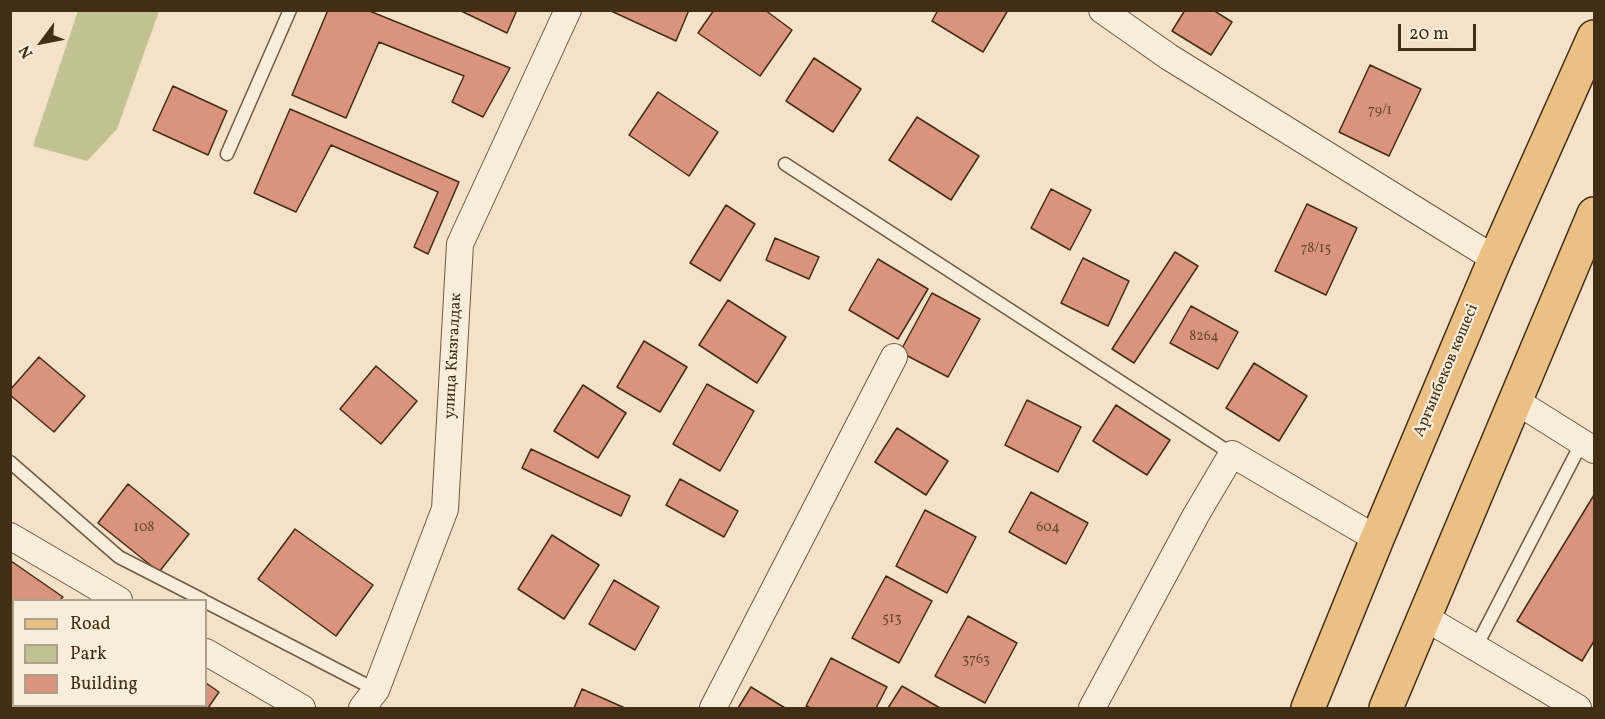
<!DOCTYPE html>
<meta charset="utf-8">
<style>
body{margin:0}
#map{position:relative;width:1605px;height:719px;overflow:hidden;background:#f4e1c8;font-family:Vollkorn,serif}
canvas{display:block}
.frame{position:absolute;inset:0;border:12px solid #422e14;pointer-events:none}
.legend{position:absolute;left:12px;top:599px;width:195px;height:108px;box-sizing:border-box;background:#f8ecdb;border:2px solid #afa08b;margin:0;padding:8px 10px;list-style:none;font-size:18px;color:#422e14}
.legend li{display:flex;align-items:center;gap:12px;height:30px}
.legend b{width:30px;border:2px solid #afa08b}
.north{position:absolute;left:12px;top:12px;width:60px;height:60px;-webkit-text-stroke:4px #f8ecdb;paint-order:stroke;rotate:238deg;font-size:16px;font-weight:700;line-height:24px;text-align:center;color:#422e14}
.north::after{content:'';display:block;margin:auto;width:21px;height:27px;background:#422e14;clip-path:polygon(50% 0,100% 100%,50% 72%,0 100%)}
.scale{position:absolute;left:1398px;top:24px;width:78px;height:27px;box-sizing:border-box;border:3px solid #422e14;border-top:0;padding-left:8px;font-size:18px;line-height:21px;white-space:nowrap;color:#422e14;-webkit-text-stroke:4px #f8ecdb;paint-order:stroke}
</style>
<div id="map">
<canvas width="1605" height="719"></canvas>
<div class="frame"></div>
<ul class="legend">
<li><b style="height:8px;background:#eac084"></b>Road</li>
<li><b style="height:16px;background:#c2c191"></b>Park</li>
<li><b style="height:16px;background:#da937c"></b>Building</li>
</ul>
<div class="north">N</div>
<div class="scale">20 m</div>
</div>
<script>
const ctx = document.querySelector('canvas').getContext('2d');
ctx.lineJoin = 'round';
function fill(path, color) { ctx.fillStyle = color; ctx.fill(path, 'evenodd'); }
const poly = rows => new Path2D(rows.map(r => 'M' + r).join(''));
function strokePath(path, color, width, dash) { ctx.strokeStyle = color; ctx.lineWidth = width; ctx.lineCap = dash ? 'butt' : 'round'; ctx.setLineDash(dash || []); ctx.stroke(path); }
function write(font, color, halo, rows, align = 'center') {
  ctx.font = font + ' Vollkorn,serif'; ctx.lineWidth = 4.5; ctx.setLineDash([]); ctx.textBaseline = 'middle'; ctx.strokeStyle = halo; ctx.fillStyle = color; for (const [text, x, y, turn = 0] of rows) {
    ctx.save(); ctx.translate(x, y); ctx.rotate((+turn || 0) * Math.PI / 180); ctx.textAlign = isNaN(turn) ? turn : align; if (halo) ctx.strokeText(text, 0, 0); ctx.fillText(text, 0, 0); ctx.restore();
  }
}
fill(poly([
 [78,11,159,11,117,129,87,161,33,146]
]), '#c2c191');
const building = poly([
 [328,10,367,10,510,68,483,117,452,102,464,76,379,42,346,118,292,95,328,10],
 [459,10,517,10,507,33,459,10],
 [609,10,689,10,676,41,609,10],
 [714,10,765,10,792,30,760,76,698,33,714,10],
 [938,10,1005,10,1007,12,983,52,932,21,938,10],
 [1185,10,1213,10,1232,22,1211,55,1172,31,1185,10],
 [814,58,861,89,833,132,786,101,814,58],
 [1370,65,1421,89,1389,156,1339,132,1370,65],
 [173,86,227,111,208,155,153,130,173,86],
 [658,92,718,132,689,176,629,135,658,92],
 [290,109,459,182,428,254,414,247,438,192,331,145,296,212,254,193,290,109],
 [917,117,979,156,951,200,889,160,917,117],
 [1051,189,1091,210,1070,250,1031,228,1051,189],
 [1307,204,1357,228,1326,295,1275,271,1307,204],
 [726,205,755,224,720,281,690,263,726,205],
 [775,238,819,257,809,279,766,260,775,238],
 [1175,252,1198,266,1134,363,1112,349,1175,252],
 [1083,258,1129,281,1108,326,1061,303,1083,258],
 [878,259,928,289,898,339,849,310,878,259],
 [932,293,980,319,948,377,900,352,932,293],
 [728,300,786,337,757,383,699,345,728,300],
 [1191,306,1238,332,1218,369,1170,343,1191,306],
 [644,341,687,367,660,412,617,387,644,341],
 [39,357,85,396,54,432,10,395,10,390,39,357],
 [1254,363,1307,396,1279,441,1226,408,1254,363],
 [376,366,417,401,381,444,340,409,376,366],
 [707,384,754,411,720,471,673,444,707,384],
 [583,385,626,413,598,458,554,431,583,385],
 [1027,400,1081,427,1058,472,1005,445,1027,400],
 [1116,405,1170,440,1147,475,1093,441,1116,405],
 [897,428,948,461,926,495,875,462,897,428],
 [531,449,630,496,621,516,522,468,531,449],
 [680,479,738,511,724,537,666,505,680,479],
 [128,484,189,534,159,572,98,523,128,484],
 [1031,492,1088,523,1066,564,1009,532,1031,492],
 [1594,495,1594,641,1582,661,1517,621,1594,495],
 [925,510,976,537,947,593,896,566,925,510],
 [295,529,373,585,336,636,258,579,295,529],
 [552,535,599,565,564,619,518,589,552,535],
 [11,561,63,597,60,600,14,600,14,606,10,604,11,561],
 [886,576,932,601,899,663,852,638,886,576],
 [614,580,659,607,635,650,589,624,614,580],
 [968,616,1017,643,985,703,935,676,968,616],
 [831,658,887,687,876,708,811,708,806,706,831,658],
 [206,683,219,692,208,708,138,708,133,706,206,706,206,683],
 [902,686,940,708,888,708,902,686],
 [751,687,785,708,738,708,751,687],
 [582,689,625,708,574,708,582,689]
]);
fill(building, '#da937c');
strokePath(building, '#422e14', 1.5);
const service = poly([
 [227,154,290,10],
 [785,164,1232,454],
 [10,462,119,557,203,600],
 [206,602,376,690],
 [1476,647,1582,442]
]);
const minor = poly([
 [1102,10,1169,57,1495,259],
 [1516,401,1594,450],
 [10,536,119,600],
 [1424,617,1578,708],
 [206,652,302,708],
 [362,708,376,690,445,509,460,244,568,10],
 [713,708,894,357],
 [1092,708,1196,515,1232,454,1377,539]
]);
const primary = poly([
 [1308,708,1377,539,1495,259,1594,37],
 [1386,708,1594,214]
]);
strokePath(service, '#6e5b41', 15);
strokePath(minor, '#6e5b41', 28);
strokePath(primary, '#422e14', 36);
strokePath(service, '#f8ecdb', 12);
strokePath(minor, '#f8ecdb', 26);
strokePath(primary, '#eac084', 33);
write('14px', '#68472e', null, [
 ["79/1",1380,111],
 ["78/15",1316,249],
 ["8264",1204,337],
 ["108",144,528],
 ["604",1048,528],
 ["513",892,619],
 ["3763",976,660]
]);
write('16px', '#422e14', '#f8ecdb', [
 ["улица Кызгалдак",454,356,-87],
 ["Арғынбеков көшесі",1447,371,-67]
]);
</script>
